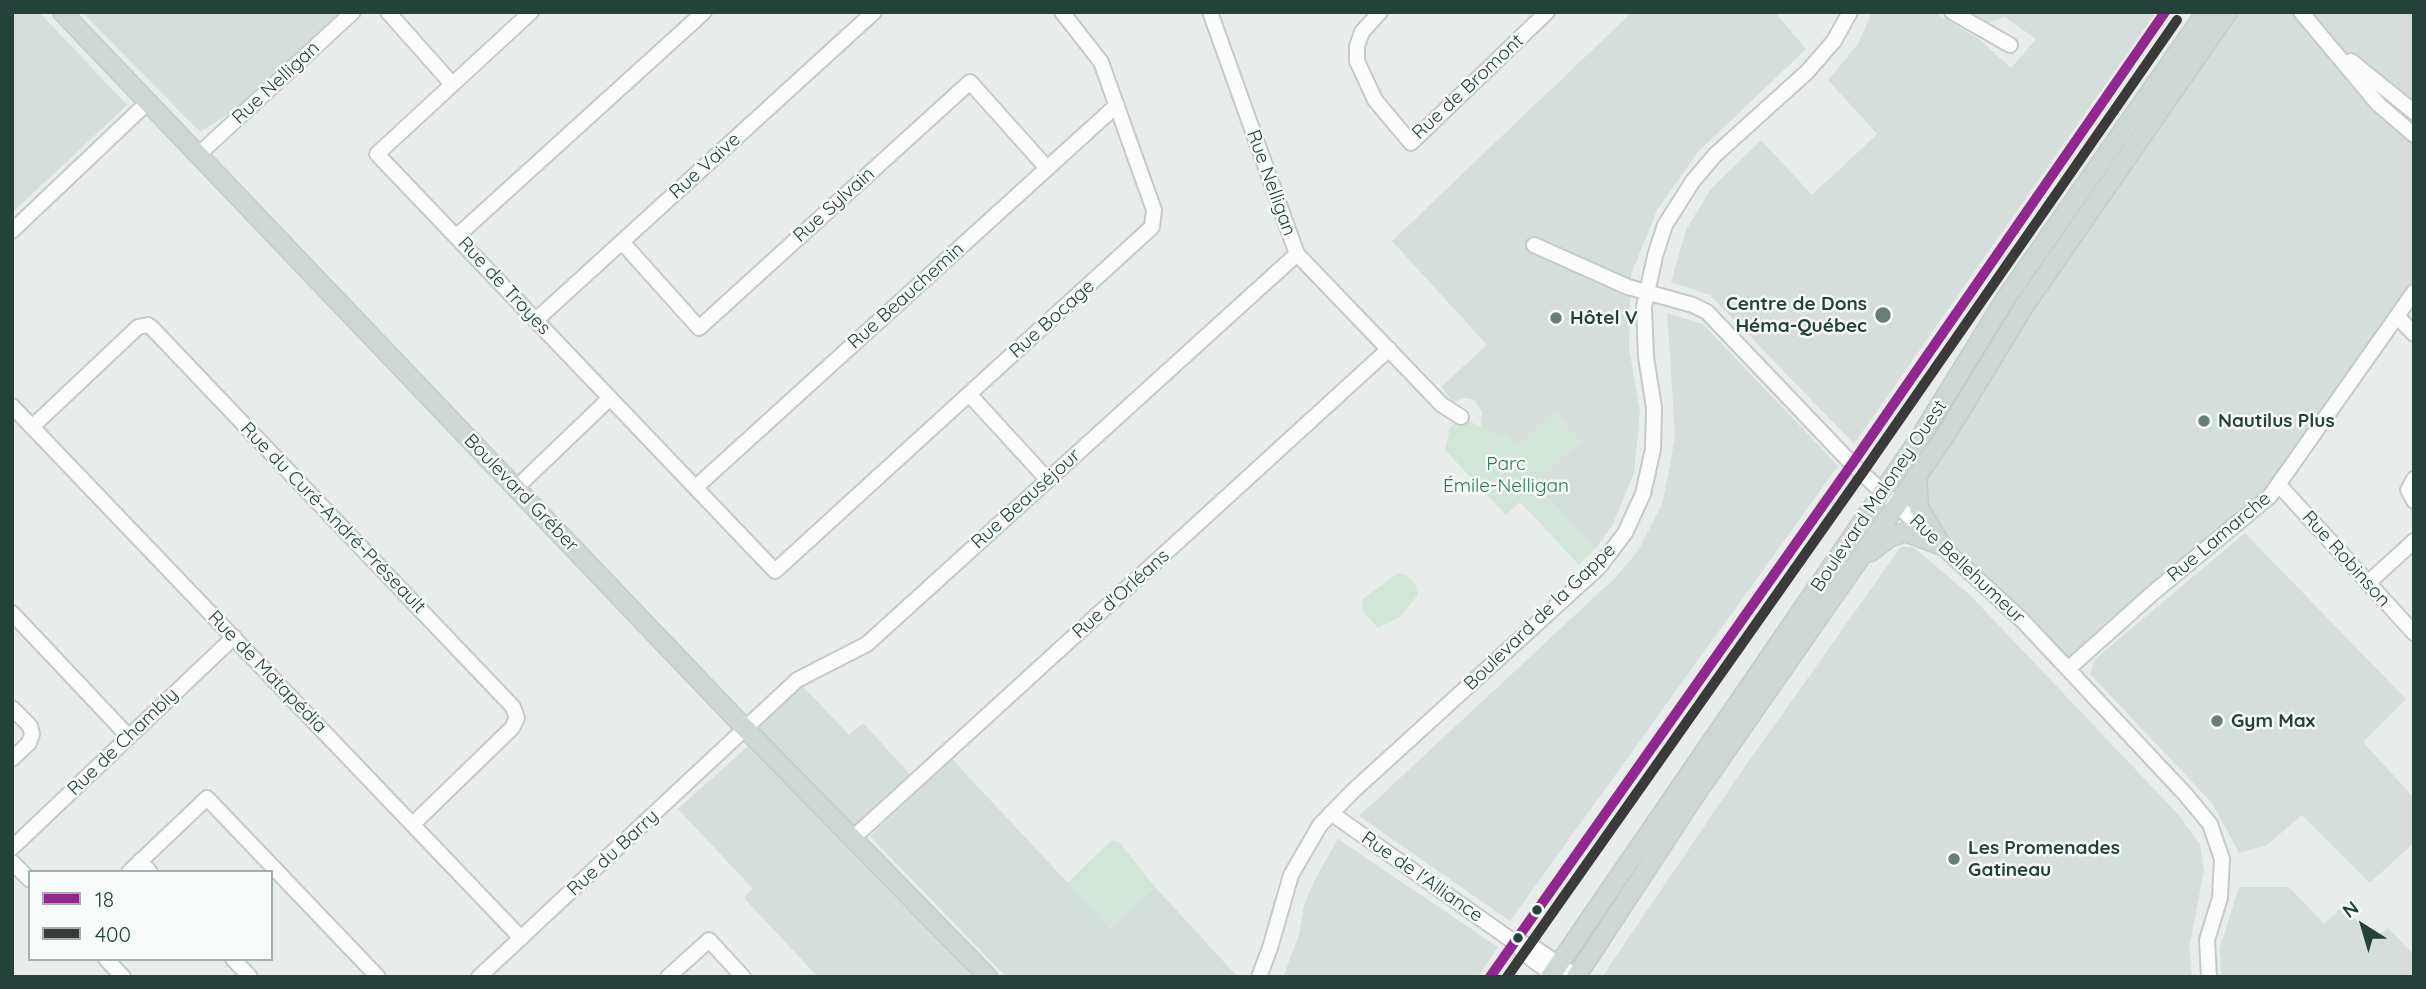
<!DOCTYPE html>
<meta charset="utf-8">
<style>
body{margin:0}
#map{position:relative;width:2426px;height:989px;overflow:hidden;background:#e8edeb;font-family:Quicksand,sans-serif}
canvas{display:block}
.frame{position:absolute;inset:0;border:14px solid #24423a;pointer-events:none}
.legend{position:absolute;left:28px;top:870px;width:245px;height:91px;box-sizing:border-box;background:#f7fbf9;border:2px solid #a3b1ad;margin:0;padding:9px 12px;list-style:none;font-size:21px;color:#24423a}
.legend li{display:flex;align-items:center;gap:14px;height:35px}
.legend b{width:35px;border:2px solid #a3b1ad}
.north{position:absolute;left:2328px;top:891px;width:70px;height:70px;-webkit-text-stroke:5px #f7fbf9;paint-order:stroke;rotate:323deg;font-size:19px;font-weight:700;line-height:28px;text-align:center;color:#24423a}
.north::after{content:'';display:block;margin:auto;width:24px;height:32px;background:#24423a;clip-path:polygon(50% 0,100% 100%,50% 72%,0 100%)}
</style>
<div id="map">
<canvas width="2426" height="989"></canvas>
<div class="frame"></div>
<ul class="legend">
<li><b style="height:9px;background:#922790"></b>18</li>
<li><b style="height:9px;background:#3a3a3a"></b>400</li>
</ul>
<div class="north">N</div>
</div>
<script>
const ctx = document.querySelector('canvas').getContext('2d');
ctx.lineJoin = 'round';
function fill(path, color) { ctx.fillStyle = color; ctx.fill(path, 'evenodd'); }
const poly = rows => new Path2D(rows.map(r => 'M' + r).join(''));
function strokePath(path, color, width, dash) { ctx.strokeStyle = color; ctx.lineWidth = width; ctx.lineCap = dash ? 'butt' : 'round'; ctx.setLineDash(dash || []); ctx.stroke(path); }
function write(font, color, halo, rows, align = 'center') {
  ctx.font = font + ' Quicksand,sans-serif'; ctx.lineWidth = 5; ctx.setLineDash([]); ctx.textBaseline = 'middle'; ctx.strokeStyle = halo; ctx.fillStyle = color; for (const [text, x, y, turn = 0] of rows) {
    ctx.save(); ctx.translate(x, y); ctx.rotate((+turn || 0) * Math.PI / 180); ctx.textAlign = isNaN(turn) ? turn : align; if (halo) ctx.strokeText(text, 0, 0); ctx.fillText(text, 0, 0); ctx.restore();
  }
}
fill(poly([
 [12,12,39,12,127,105,12,213],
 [82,12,353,12,273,86,200,132],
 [1632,12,1775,12,1806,49,1698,152,1657,210,1631,275,1629,347,1640,413,1634,473,1612,526,1595,549,1535,484,1581,440,1517,447,1481,427,1482,412,1474,400,1465,398,1453,402,1441,387,1487,345,1392,241],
 [1872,12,1934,12,1979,39,2011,68,2036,39,2005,17,1988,23,1969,12,2156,12,1854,444,1710,295,1671,282,1686,230,1710,190,1761,140,1812,195,1877,134,1828,80,1858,44],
 [2228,12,2414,12,2414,292,2279,485,2068,669,1897,505],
 [1667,313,1703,324,1838,466,1510,921,1359,816,1617,576,1638,551,1662,504,1671,461,1675,434],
 [2245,533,2406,699,2363,742,2414,798,2414,843,2370,883,2302,815,2267,845,2239,853,2212,803,2090,674,2095,659],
 [1901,547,1913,547,1969,594,2176,812,2200,844,2204,871,2189,949,2192,977,1602,977,1743,769],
 [797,680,849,735,863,723,916,781,853,838,747,730],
 [748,746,963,966,972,977,818,977,744,898,752,888,678,809],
 [952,759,1110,928,1155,887,1238,977,1006,977,870,836],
 [1338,839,1498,947,1478,977,1283,977,1299,935,1304,905,1314,881],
 [2239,887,2289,887,2324,924,2343,906,2373,939,2388,928,2414,955,2414,977,2221,977,2220,947]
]), '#d6dedb');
fill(poly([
 [1554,411,1581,441,1535,484,1595,549,1579,565,1520,502,1506,515,1445,450,1450,428,1461,417,1499,436,1505,434,1517,446],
 [1398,573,1407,575,1415,584,1418,595,1400,617,1378,628,1363,612,1362,600],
 [1112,840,1120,843,1155,887,1110,928,1067,883]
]), '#d1e6d8');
const minor = poly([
 [388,12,452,84],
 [531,12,377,154,775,571,1152,227,1154,210,1101,62,1062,12],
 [1210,12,1297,254,1442,405,1461,417],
 [1380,12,1362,32,1357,46,1357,61,1375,100,1411,143,1547,12],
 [1952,12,2010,45],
 [2301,12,2378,104,2414,135],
 [2351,61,2414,112],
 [198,155,353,12],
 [12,231,147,103],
 [457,236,704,12],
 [622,242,699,328,970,82,1046,167],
 [1534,245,1628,287,1693,305,1707,312,1852,464,2022,620,2185,794,2210,824,2222,859,2220,898,2207,940,2209,977],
 [2397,316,2414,334],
 [536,320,874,12],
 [969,394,1047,479],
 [12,406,521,938],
 [32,427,138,327,148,325,152,328,513,707,517,718,512,728,413,824],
 [2414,479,2408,490,2414,501],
 [2279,485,2414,633],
 [696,487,1117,105],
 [516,488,610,398],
 [2368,583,2414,541],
 [12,613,129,737],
 [2068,669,2154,592,2270,496,2414,292],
 [12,708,30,726,32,734,29,743,12,759],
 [1331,813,1514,942,1526,955,1556,977],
 [853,838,1389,349],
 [12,848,234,637],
 [140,861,150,872],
 [12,862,30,880],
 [129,872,207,798,378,977],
 [1515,942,1532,946,1576,976],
 [106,959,123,977],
 [233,959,250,977],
 [479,977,797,680,867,644,1297,254],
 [668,977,709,940,743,977],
 [1259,977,1270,948,1291,875,1320,825,1353,791,1599,567,1625,533,1643,494,1653,449,1654,408,1646,357,1644,307,1655,256,1665,225,1693,181,1715,155,1807,72,1834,41,1850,12]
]);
const major = poly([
 [62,12,739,722,988,977],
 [1917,476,1919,508,1942,546],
 [1871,552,1889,538,1905,532,1942,546],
 [1550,977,1917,442,2006,298,2206,12],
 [1576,977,1696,794,1947,433,2025,305,2228,12]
]);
strokePath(minor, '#c5cac8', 18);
strokePath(major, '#c3ccc9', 21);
strokePath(minor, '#fcfcfc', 14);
strokePath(major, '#cfd7d5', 18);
strokePath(poly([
 [1490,977,1852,464,2165,12]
]), '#922790', 10);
strokePath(poly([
 [1507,977,1863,472,2177,20]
]), '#3a3a3a', 10);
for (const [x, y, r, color] of [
 [1883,315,9,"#697e78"],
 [1556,318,7,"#697e78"],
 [2204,421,7,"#697e78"],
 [2217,721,7,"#697e78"],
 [1954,859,7,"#697e78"],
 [1537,910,6,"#24423a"],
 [1518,938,6,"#24423a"]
]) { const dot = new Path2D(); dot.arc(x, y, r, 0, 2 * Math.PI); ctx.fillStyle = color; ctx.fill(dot); strokePath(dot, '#f7fbf9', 2.5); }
write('19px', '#24423a', '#f7fbf9', [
 ["Rue Nelligan",276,83,-43],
 ["Rue de Bromont",1468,87,-43],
 ["Rue Vaive",705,166,-42],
 ["Rue Nelligan",1271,183,70],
 ["Rue Sylvain",834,205,-42],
 ["Rue de Troyes",504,286,47],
 ["Rue Beauchemin",906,296,-42],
 ["Rue Bocage",1052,319,-42],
 ["Boulevard Gréber",521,493,46],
 ["Boulevard Maloney Ouest",1879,496,-56],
 ["Rue Beauséjour",1026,499,-42],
 ["Rue du Curé-André-Préseault",333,518,46],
 ["Rue Lamarche",2219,537,-40],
 ["Rue Robinson",2346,559,48],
 ["Rue Bellehumeur",1967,569,43],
 ["Rue d'Orléans",1121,594,-42],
 ["Boulevard de la Gappe",1540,617,-44],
 ["Rue de Matapédia",267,672,46],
 ["Rue de Chambly",123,742,-44],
 ["Rue du Barry",613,853,-43],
 ["Rue de l'Alliance",1422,877,35]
]);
write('bold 19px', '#24423a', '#f7fbf9', [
 ["Centre de Dons",1867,304,"right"],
 ["Héma-Québec",1867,326,"right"],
 ["Hôtel V",1570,318],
 ["Nautilus Plus",2218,421],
 ["Gym Max",2231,721],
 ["Les Promenades",1968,848],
 ["Gatineau",1968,870]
], 'left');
write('19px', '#2d7a4b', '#f7fbf9', [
 ["Parc",1506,464],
 ["Émile-Nelligan",1506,486]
]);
</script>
